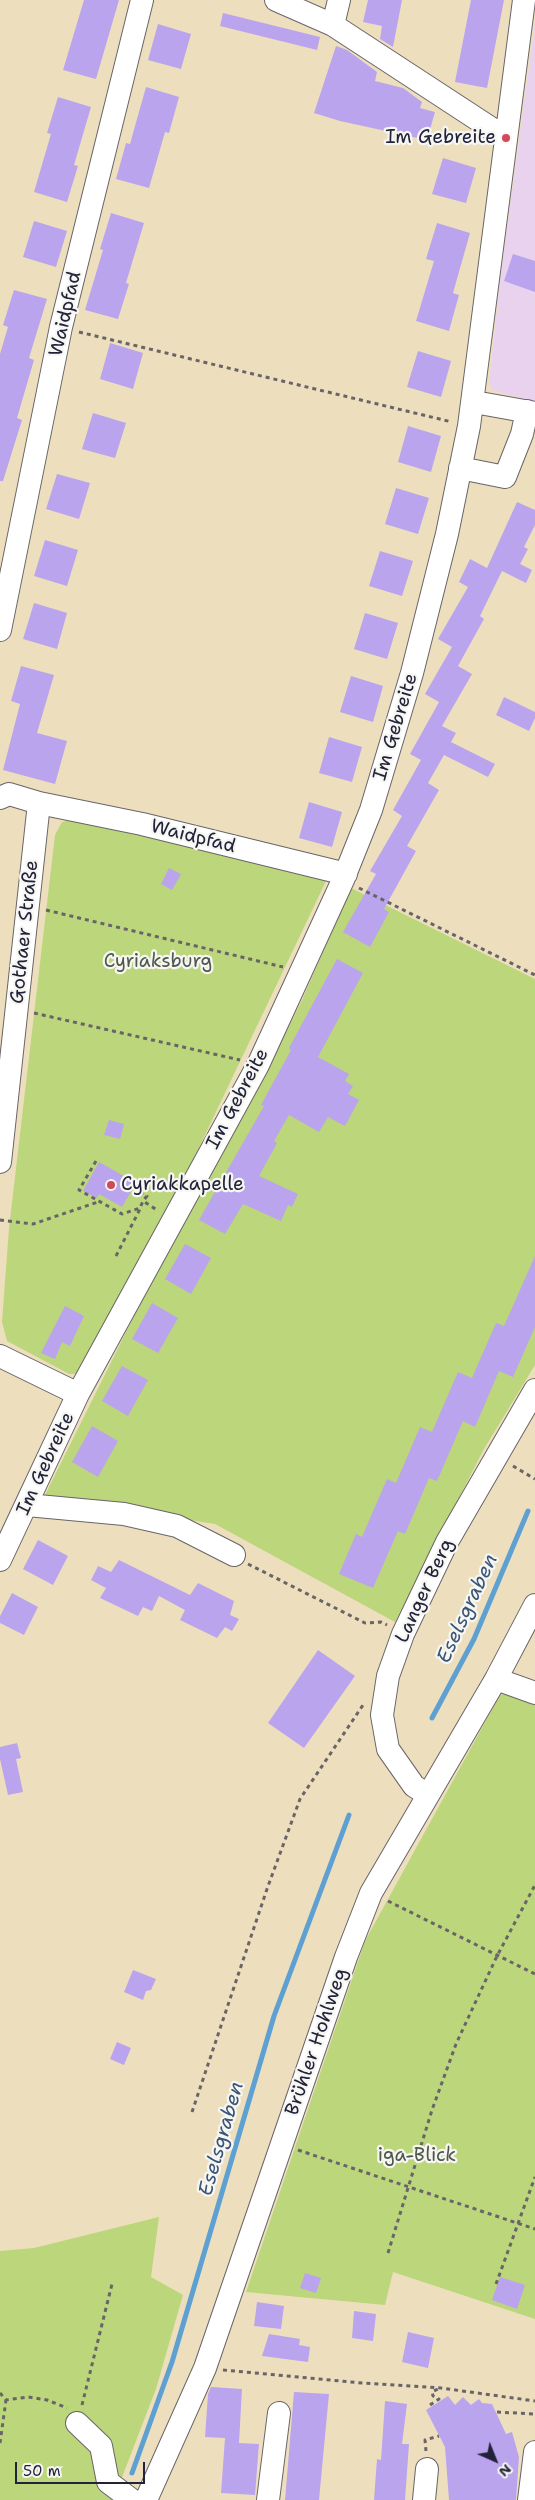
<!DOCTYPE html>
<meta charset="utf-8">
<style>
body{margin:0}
#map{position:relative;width:535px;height:2500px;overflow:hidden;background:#eddfbd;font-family:"Shantell Sans",sans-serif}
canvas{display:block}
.north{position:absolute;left:470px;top:2435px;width:50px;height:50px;-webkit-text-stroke:4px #f6f6f2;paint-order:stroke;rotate:136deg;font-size:14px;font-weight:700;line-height:20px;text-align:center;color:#22223b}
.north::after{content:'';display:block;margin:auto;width:18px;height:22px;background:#22223b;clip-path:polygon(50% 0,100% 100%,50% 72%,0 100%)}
.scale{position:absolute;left:15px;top:2462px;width:130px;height:22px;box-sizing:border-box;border:2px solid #22223b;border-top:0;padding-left:6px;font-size:15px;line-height:18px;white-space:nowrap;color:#22223b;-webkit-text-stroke:4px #f6f6f2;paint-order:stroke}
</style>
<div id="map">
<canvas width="535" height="2500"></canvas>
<div class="north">N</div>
<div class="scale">50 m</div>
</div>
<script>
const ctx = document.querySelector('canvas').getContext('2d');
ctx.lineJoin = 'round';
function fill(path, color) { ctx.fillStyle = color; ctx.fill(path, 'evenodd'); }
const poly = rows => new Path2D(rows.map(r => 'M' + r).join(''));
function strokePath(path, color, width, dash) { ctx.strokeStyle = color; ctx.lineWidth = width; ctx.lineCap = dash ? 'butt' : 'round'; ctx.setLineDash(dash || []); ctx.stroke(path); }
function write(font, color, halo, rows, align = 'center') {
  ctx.font = font + ' "Shantell Sans",sans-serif'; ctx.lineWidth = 4.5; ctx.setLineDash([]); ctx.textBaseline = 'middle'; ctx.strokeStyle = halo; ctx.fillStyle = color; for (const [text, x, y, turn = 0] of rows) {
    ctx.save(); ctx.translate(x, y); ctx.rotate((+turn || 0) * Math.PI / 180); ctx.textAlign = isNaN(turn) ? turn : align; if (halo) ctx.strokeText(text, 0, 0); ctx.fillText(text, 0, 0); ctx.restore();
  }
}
fill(poly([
 [535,23,535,402,492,390,489,384,500,280]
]), '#e9d2ed');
fill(poly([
 [75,819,327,879,194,1158,83,1368,75,1374,69,1374,7,1341,2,1322,9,1228,55,835,62,822],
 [351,888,535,979,535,1365,484,1449,395,1622,215,1524,44,1497,134,1316,260,1084,302,1000],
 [511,1692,535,1701,535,2319,393,2272,385,2305,246,2292,365,1941,500,1695],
 [159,2217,151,2277,183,2295,156,2389,119,2485,121,2500,0,2500,0,2251,34,2248]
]), '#bcd67b');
strokePath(poly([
 [432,1718,474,1639,528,1511],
 [132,2473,172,2362,274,2016,349,1815]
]), '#5ea0d2', 5);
fill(poly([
 [84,0,119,0,96,79,63,70],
 [368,0,402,0,393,47,380,39,382,26,363,22],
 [471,0,504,0,487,88,455,82],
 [223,13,320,37,317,50,220,26],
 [158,24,191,34,181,69,148,60],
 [336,46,347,50,377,72,375,81,403,88,422,102,420,108,435,112,427,140,340,121,314,113],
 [146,87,179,97,169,133,165,132,149,188,116,179,126,143,130,144],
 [58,97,91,107,74,165,78,166,67,202,34,192,51,134,47,133],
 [443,158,476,168,466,203,432,194],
 [111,213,144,223,126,283,129,284,118,319,85,310,103,250,100,249],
 [34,221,67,231,56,267,23,257],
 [437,223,470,233,453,293,459,295,449,331,416,321,434,261,426,259],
 [513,254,535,261,535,292,504,281],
 [14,290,47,299,29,358,34,360,17,418,22,420,3,481,0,481,0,354,8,327,3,325],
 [110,343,143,353,133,389,100,379],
 [418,351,451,361,441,397,407,387],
 [93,413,126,423,115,458,82,449],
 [408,426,441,436,431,472,398,462],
 [57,474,90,483,79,519,46,509],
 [396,488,429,498,418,534,385,524],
 [517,502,535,510,535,525,524,547,528,549,520,564,532,570,526,583,502,571,480,616,484,619,458,666,472,674,442,726,456,733,451,742,495,764,488,777,444,755,428,783,439,790,407,846,416,851,384,909,389,912,370,947,343,932,376,874,370,871,402,816,393,810,421,760,410,754,439,702,425,694,452,647,438,639,468,587,459,582,470,559,487,568],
 [45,540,78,550,67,586,34,576],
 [380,551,413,561,402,596,369,586],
 [34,603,67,613,57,649,23,639],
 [365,613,398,623,387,659,354,649],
 [21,666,54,675,37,733,67,741,55,784,3,770,20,704,11,701],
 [351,676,383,686,373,722,340,712],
 [504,697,535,712,535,718,529,731,496,715],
 [329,737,362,747,352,782,319,773],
 [309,802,342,812,332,847,299,838],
 [169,868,181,874,172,890,161,884],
 [337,959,363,973,318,1057,349,1074,345,1081,353,1086,348,1094,359,1100,345,1126,328,1117,319,1132,289,1115,274,1141,277,1143,259,1176,298,1194,292,1207,288,1205,281,1221,243,1204,225,1234,199,1220,264,1106,261,1105,291,1050,289,1048],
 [109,1120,124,1124,120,1139,104,1135],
 [99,1162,136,1183,122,1207,99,1194,97,1198,83,1191],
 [185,1244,211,1258,191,1294,165,1279],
 [535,1256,535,1327,513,1377,499,1371,475,1427,463,1421,437,1481,429,1478,405,1534,398,1531,373,1588,339,1574,356,1534,362,1537,387,1479,396,1483,420,1427,432,1432,458,1372,472,1378,496,1323,504,1326],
 [152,1303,178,1318,158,1353,132,1339],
 [65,1306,84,1316,70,1346,62,1342,55,1359,41,1353],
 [122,1366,148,1380,128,1416,102,1401],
 [92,1426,118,1441,98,1477,72,1462],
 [38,1540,68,1556,53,1585,23,1569],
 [119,1560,190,1595,198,1583,234,1601,230,1615,239,1619,232,1631,225,1627,217,1638,180,1620,185,1610,159,1596,152,1611,143,1607,138,1616,100,1598,106,1588,91,1580,98,1566,111,1572],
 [12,1593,38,1607,24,1635,0,1623,0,1616],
 [318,1650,355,1676,304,1748,268,1723],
 [17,1743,21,1758,16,1759,23,1792,8,1795,0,1759,0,1747],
 [133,1970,156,1979,151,1990,146,1991,143,2000,124,1992],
 [117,2042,131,2048,124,2065,110,2059],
 [305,2273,321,2278,316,2293,300,2288],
 [500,2277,525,2285,517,2309,492,2300],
 [257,2302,284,2306,281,2329,254,2326],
 [354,2311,376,2314,373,2341,352,2338],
 [408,2332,434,2338,428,2368,402,2362],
 [269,2334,300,2339,299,2345,310,2347,308,2362,262,2356],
 [211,2387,242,2389,239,2443,259,2444,255,2495,221,2493,225,2438,205,2437,208,2394],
 [294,2392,329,2394,319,2500,285,2500],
 [448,2396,455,2405,463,2397,471,2405,479,2399,482,2403,492,2404,506,2434,512,2432,519,2457,516,2500,449,2500,445,2447,426,2410],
 [385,2401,407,2404,402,2444,409,2444,405,2500,374,2500,377,2459,381,2460]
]), '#baa4ed');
const minor = poly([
 [276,0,333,25,506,138],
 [333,25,339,0],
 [474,402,535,413],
 [460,468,505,477,522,434,527,411],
 [0,630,61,327,142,0],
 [0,798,9,794,39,803,0,1162],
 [39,803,142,824,346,874],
 [0,1356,78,1394],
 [27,1505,124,1514,177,1526,234,1555],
 [0,1560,78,1394,258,1065,343,880,371,810,412,673,447,534,469,426,524,0],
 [496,1679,535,1693],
 [428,1795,414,1786,388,1749,382,1715,388,1676,403,1634,447,1542,535,1390],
 [77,2423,101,2446,108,2482,132,2500],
 [146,2500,205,2368,346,1957,371,1893,496,1679,535,1605],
 [268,2500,279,2413],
 [424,2500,427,2469],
 [529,2500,535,2452]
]);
strokePath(minor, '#696468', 24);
strokePath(poly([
 [79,332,452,422],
 [359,888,535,975],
 [46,910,283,967],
 [34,1013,240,1060],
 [96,1161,79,1190,122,1214,140,1208,143,1201,157,1210],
 [133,1188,147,1196,143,1201],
 [0,1220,33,1224,98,1202],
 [116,1256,140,1209],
 [513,1466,535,1479],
 [248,1564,365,1623,381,1622,387,1625],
 [388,1901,535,1974],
 [192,2112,267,1889,300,1799,363,1705],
 [298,2150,535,2229],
 [388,2253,432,2110,456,2044,497,1956,535,1885],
 [496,2284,535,2177],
 [223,2370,362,2383,441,2388,535,2401],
 [0,2393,6,2400,28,2397,47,2400,67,2408],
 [82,2405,112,2284],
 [430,2405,439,2399,433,2396,432,2392,440,2388],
 [497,2412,535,2414],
 [0,2443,6,2400],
 [426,2451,425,2440,439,2436]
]), '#696468', 3, [4, 4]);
strokePath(minor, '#fff', 22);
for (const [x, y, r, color] of [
 [506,138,5,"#d1495b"],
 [111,1185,5,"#d1495b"]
]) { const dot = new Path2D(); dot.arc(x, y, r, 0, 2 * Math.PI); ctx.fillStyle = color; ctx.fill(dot); strokePath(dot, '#f6f6f2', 2); }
write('19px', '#22223b', '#f6f6f2', [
 ["Im Gebreite",496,138],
 ["Cyriakkapelle",121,1185,"left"]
], 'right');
write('19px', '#22223b', '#f6f6f2', [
 ["Waidpfad",66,314,-77],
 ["Im Gebreite",396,727,-73],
 ["Waidpfad",193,837,14],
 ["Gothaer Straße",25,932,-84],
 ["Im Gebreite",238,1099,-62],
 ["Im Gebreite",46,1464,-65],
 ["Langer Berg",425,1591,-65],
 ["Brühler Hohlweg",317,2042,-71]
]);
write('19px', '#50584e', '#f6f6f2', [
 ["Cyriaksburg",158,962],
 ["iga-Blick",417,2156]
]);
write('italic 20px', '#3a5477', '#f6f6f2', [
 ["Eselsgraben",468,1609,-65],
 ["Eselsgraben",222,2139,-74]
]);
</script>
